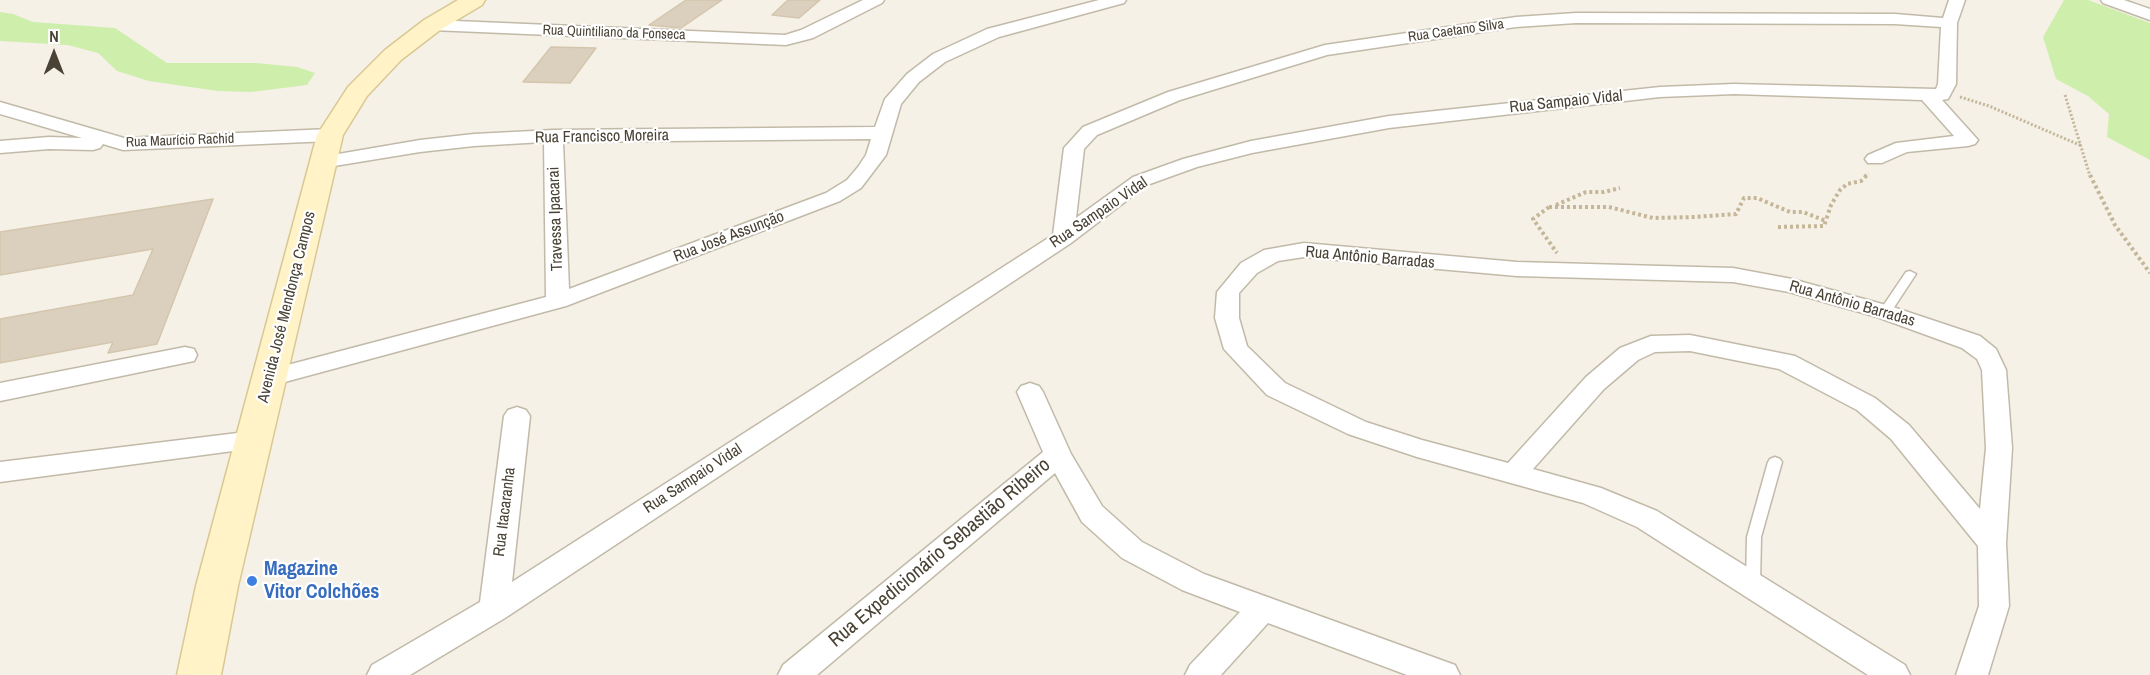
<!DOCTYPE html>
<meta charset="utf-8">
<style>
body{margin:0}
#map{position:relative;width:2150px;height:675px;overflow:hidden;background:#f5f1e7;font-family:"Archivo Narrow",sans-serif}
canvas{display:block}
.north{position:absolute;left:24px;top:24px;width:60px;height:60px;-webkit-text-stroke:4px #fff;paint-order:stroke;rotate:0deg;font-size:16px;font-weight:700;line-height:24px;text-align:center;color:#494235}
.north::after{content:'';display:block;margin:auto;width:21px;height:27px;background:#494235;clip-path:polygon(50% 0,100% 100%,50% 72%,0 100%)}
</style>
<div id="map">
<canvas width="2150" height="675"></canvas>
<div class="north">N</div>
</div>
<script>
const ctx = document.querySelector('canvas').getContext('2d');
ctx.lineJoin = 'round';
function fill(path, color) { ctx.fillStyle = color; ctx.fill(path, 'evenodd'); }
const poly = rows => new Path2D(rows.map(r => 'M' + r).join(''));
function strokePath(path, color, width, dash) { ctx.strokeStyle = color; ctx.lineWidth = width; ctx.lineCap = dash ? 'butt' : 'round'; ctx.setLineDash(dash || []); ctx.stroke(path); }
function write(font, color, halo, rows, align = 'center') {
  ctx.font = font + ' "Archivo Narrow",sans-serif'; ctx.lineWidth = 4.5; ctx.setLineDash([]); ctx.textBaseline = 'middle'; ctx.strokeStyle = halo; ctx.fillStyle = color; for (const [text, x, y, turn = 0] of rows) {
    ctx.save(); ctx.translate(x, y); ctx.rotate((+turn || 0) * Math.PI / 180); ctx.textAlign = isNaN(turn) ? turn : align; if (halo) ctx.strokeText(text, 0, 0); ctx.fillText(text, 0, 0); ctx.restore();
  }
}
fill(poly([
 [2064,0,2088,0,2150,23,2150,160,2107,137,2109,114,2088,96,2056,79,2043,37],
 [0,12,13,14,33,22,115,28,167,63,256,63,297,67,315,73,307,85,251,92,218,91,149,81,117,71,98,53,68,45,0,41]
]), '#ceeeac');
const building = poly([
 [686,0,722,0,681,28,649,25,686,0],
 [788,0,820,0,799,18,772,15,788,0],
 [551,47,596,48,570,83,523,82,551,47],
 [213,199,157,344,108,353,113,342,0,363,0,319,133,295,153,249,0,275,0,232,213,199]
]);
fill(building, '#dbd0be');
strokePath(building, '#d4c6ad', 1.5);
const lane = poly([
 [1910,271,1916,274,1889,315,1881,315,1879,312,1881,309,1906,272,1910,271],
 [1775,457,1780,459,1782,462,1761,537,1760,584,1758,588,1753,590,1748,588,1746,584,1747,537,1768,462,1770,459,1775,457]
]);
const street = poly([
 [863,0,884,0,882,3,813,38,786,45,432,30,424,25,432,20,785,35,801,30,863,0],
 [1099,0,1126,0,1124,3,999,37,945,62,919,82,901,104,886,155,861,188,840,201,566,306,270,386,261,384,258,378,261,372,546,297,544,142,474,146,420,152,322,168,315,166,312,162,315,158,420,140,474,134,553,130,875,127,885,99,907,74,933,54,987,29,1099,0],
 [871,139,866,155,858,167,847,180,826,193,569,289,563,142,871,139],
 [1949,0,1965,0,1957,23,1956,84,1948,99,1942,100,1978,140,1975,144,1968,146,1907,152,1882,163,1868,163,1865,159,1868,155,1896,143,1954,136,1922,100,1734,94,1660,97,1389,128,1252,153,1197,167,1147,185,1071,243,505,618,410,675,367,675,372,665,480,602,504,416,508,410,517,407,526,410,530,416,512,582,1053,235,1064,148,1083,127,1168,92,1325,45,1516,17,1576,13,1895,14,1943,18,1949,0],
 [1576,23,1895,24,1941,27,1938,84,1936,89,1734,84,1660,87,1389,116,1251,141,1183,159,1133,177,1076,218,1084,149,1097,135,1180,100,1327,55,1516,27,1576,23],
 [2101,0,2124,0,2150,9,2150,20,2103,3,2101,0],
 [0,102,124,138,330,129,337,131,340,135,337,139,330,141,123,150,103,144,100,148,93,150,49,149,0,153,0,141,49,137,82,138,0,114,0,102],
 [1304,243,1517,262,1733,268,1792,279,1893,307,1980,336,1996,349,2006,370,2012,448,2006,543,2009,606,1988,675,1956,675,1979,606,1978,546,1891,439,1857,410,1779,369,1690,351,1655,352,1638,360,1604,389,1533,469,1601,488,1657,511,1905,665,1910,675,1868,675,1637,527,1583,503,1417,457,1348,434,1267,395,1224,349,1215,318,1217,292,1241,263,1264,250,1304,243],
 [1304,257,1517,276,1733,282,1789,292,1877,317,1962,348,1977,359,1982,370,1986,448,1980,509,1909,425,1875,398,1795,356,1690,335,1651,336,1620,348,1586,377,1508,463,1422,440,1366,422,1285,383,1247,346,1239,318,1239,293,1257,273,1278,261,1304,257],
 [185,347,194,349,197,355,194,361,0,401,0,383,185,347],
 [1030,383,1039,386,1043,392,1071,454,1102,506,1142,542,1204,574,1455,665,1460,675,1407,675,1268,623,1221,675,1185,675,1190,665,1240,612,1182,590,1122,558,1082,522,1055,473,817,675,778,675,783,665,1043,452,1017,392,1021,386,1030,383],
 [254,431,263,433,267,440,263,447,0,482,0,462,254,431]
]);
const secondary = poly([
 [458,0,485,0,482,5,440,30,401,60,367,96,343,135,238,586,221,675,177,675,196,586,317,135,348,87,385,50,424,20,458,0]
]);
strokePath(lane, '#c2baa8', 3);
strokePath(street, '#c2baa8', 3);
strokePath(secondary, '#d9c892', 3);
strokePath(poly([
 [2065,95,2090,176],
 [1960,97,1989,106,2082,146],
 [1865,176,1868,173]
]), '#c5b698', 3, [2, 2]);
strokePath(poly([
 [2090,175,2115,225,2150,273],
 [1556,205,1586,192,1604,192,1620,188],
 [1549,207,1609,207,1653,218,1694,217,1736,214,1744,198,1757,198,1790,212,1803,212,1826,221],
 [1549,207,1533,219,1557,253],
 [1778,227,1824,226,1831,205,1840,190,1847,184,1861,181,1867,175]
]), '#c5b698', 4, [3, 3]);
fill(lane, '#fff');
fill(street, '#fff');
fill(secondary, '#fff3c7');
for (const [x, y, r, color] of [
 [252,581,6,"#3f7fe0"]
]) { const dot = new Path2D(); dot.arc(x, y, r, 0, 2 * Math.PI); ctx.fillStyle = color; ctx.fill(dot); strokePath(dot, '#fff', 2); }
write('14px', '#494235', '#fff', [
 ["Rua Caetano Silva",1456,31,-8],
 ["Rua Quintiliano da Fonseca",614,33,2],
 ["Rua Maurício Rachid",180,141,-2]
]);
write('16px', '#494235', '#fff', [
 ["Rua Sampaio Vidal",1566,102,-6],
 ["Rua Francisco Moreira",602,137,-1],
 ["Rua Sampaio Vidal",1099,213,-34],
 ["Travessa Ipacarai",556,219,-92],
 ["Rua José Assunção",729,237,-21],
 ["Rua Antônio Barradas",1370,258,5],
 ["Rua Antônio Barradas",1852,304,16],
 ["Avenida José Mendonça Campos",287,307,-76],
 ["Rua Sampaio Vidal",693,479,-33],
 ["Rua Itacaranha",505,512,-83]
]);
write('20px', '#494235', '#fff', [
 ["Rua Expedicionário Sebastião Ribeiro",940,553,-40]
]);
write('bold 20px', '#366cbe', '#fff', [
 ["Magazine",264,570],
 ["Vitor Colchões",264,593]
], 'left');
</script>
